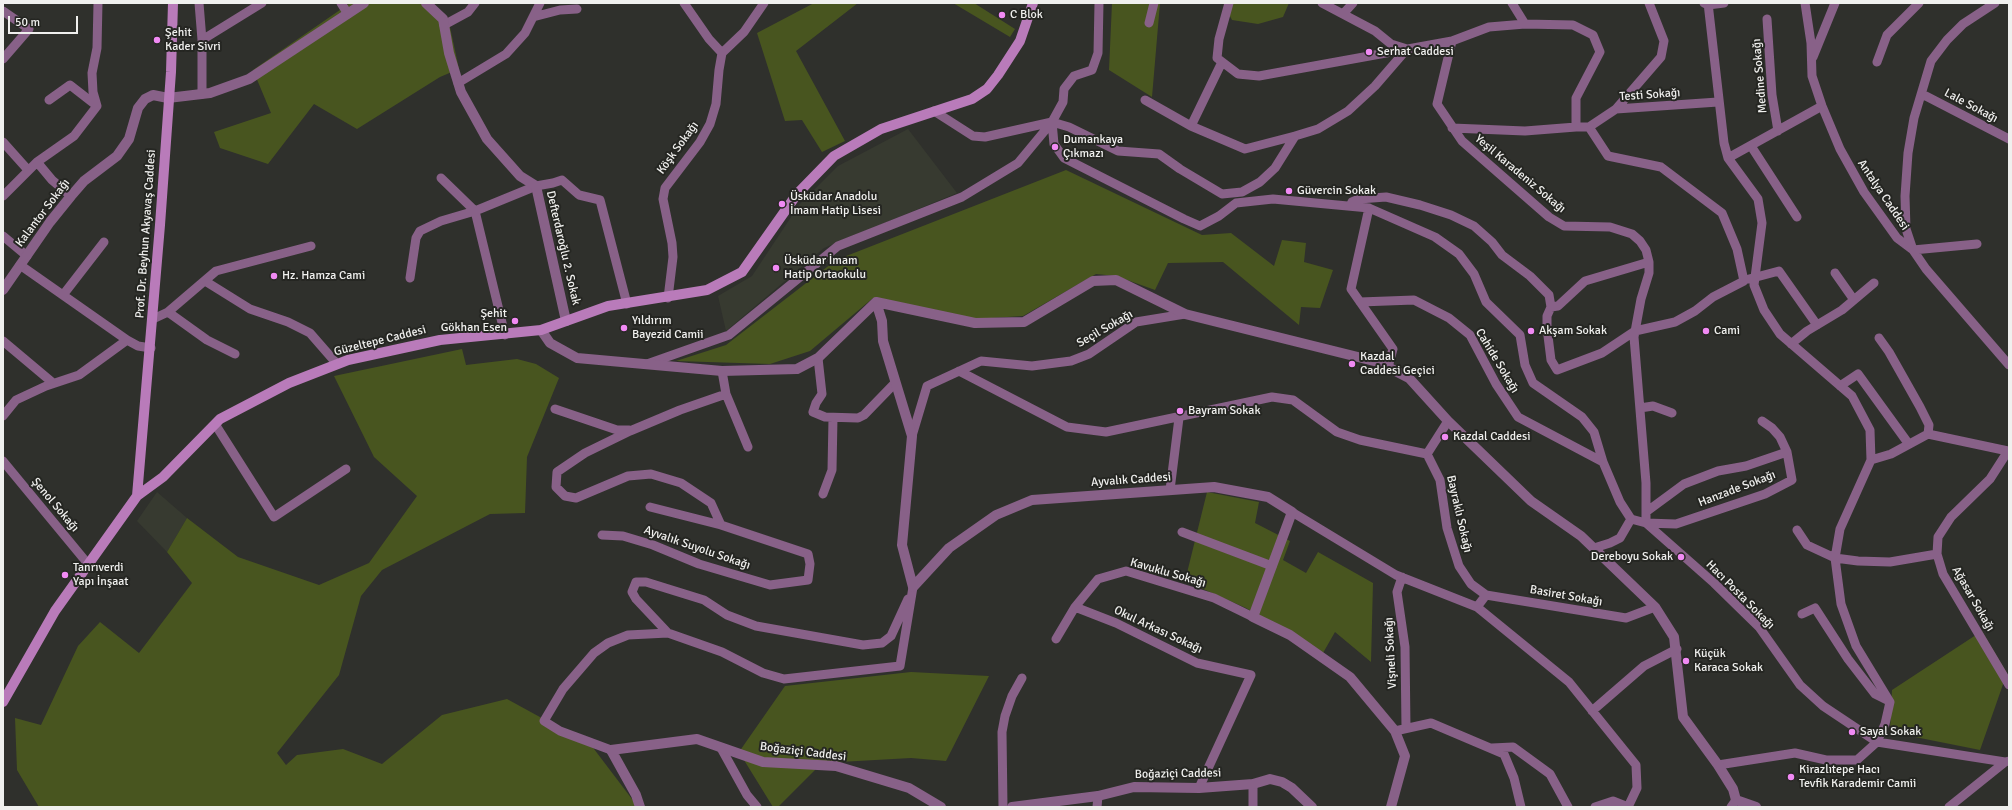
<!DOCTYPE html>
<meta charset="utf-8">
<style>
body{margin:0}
#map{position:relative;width:2012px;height:810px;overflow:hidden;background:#2f302c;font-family:Signika,sans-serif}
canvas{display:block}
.frame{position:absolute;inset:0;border:4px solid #f0f0ee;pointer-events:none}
.scale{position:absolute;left:8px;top:16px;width:70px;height:18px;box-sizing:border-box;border:2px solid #f0f0ee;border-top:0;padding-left:5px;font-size:12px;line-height:14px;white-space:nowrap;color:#f0f0ee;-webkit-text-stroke:3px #252622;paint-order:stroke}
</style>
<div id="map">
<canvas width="2012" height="810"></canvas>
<div class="frame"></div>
<div class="scale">50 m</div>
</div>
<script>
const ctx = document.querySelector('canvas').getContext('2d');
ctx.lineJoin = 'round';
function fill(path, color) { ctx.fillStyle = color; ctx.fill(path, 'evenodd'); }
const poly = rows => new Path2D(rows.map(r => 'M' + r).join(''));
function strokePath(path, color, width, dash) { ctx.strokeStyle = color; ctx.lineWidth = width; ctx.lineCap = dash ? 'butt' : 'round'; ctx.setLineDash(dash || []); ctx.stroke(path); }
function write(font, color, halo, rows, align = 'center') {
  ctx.font = font + ' Signika,sans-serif'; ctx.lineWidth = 4; ctx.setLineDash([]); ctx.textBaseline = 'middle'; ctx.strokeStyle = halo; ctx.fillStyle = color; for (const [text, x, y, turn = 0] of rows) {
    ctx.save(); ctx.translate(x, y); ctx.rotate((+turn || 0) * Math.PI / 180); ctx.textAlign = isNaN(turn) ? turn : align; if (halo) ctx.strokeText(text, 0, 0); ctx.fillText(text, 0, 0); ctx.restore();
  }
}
fill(poly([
 [908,129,957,193,824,248,726,331,718,296,752,276,799,205,838,166],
 [157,492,187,518,167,552,137,521]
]), '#373a30');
fill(poly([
 [350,3,431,3,448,18,459,69,440,77,357,129,314,104,268,164,220,148,214,132,271,113,253,70],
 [814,3,858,3,796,51,845,141,822,152,802,120,785,121,757,33],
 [953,3,974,3,1015,29,1010,37],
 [1112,3,1160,3,1152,97,1109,70],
 [1223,3,1289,3,1283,17,1258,24,1232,20],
 [1066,170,1202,235,1231,233,1274,266,1282,240,1306,243,1304,262,1333,270,1320,308,1301,307,1299,325,1223,262,1168,263,1155,290,1116,276,1096,274,1023,316,976,319,873,298,810,351,770,364,676,361,726,345,836,260],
 [462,349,466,365,517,359,536,364,559,378,527,457,525,513,490,514,382,570,361,596,339,675,277,753,286,765,297,755,343,749,382,764,442,715,507,699,591,745,638,807,39,807,17,770,15,718,41,725,78,646,100,622,139,653,192,583,167,552,187,518,238,557,319,585,369,563,417,496,374,457,334,376],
 [1207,492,1259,502,1255,523,1290,541,1283,560,1306,573,1318,552,1373,583,1371,662,1335,632,1323,653,1246,608,1185,581],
 [1982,631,2007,673,1980,750,1890,732,1892,690],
 [911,672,989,676,946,761,911,758,822,763,778,807,773,807,739,752,785,686]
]), '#48551f');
strokePath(poly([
 [199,3,202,40,202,94],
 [341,3,348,14],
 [684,3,709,39,722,53],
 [1229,3,1219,39,1217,58,1238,74,1259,76,1452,41,1489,27,1525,24,1573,25,1593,35,1600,52,1576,98,1576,127,1589,127],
 [1512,3,1525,24],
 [1704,3,1708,5,1724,3],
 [1708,3,1724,143,1728,158,1758,199,1762,223,1754,285,1764,310,1780,334,1852,396,1870,430,1871,460,1840,529,1835,558,1841,604,1856,646,1890,702,1885,724,1877,742,1857,760,1826,760,1795,753,1718,765],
 [1805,3,1811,43,1812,76,1822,106,1840,149,1864,192,1897,238,1913,250,1926,269,2009,365],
 [3,11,29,29,3,59],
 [1343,14,1353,3],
 [533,17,560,10,577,9],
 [1767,19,1772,95,1778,131],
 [1149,23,1154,3],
 [444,25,468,12,475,3],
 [202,40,262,3],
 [1452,41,1437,104,1462,141,1549,217,1564,226,1610,227,1632,234,1640,241,1646,250,1649,262,1649,273,1641,299,1634,337,1646,483,1646,523],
 [1813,57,1835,3],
 [1877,62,1887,35,1919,3],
 [458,83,506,54,525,33,540,3],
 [1922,94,2009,139],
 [49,100,70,85,97,106],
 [1145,100,1191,126,1245,149,1295,136],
 [1616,109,1661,57,1664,41,1649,3],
 [934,111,973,136,985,137,1052,122,1069,127,1118,151,1159,154,1180,169,1222,194,1242,192,1260,182,1275,168,1295,136,1318,129,1348,111,1375,86,1407,49,1391,44,1375,31,1322,3],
 [1052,122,1054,144,1064,158,1184,219,1200,226,1219,216,1236,203,1273,199,1369,208,1435,237,1459,254,1474,274,1486,302,1520,335,1525,365,1533,383,1582,417,1594,432,1603,462,1620,502,1631,519,1646,523,1676,524,1765,494,1792,480,1787,452,1780,437,1772,428,1762,421],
 [1191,126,1222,62],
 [1589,127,1608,156,1661,167,1722,213,1737,249,1744,281,1713,297,1695,311,1675,322,1635,331,1602,353,1557,370,1551,360,1547,328,1547,316,1551,307,1558,306,1585,281,1649,262],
 [1589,127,1616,109,1718,102],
 [1452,128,1525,131,1576,127],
 [3,142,28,170],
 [1751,146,1797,217],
 [1728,158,1822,106],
 [37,162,52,180,71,196],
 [441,178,475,211,505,335],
 [3,196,37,162,74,136,97,106,93,92,92,73,97,48,98,3],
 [1350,206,1352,202,1359,199,1386,197,1420,205,1451,215,1474,226,1492,242,1502,255,1530,276,1549,295,1551,307],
 [1369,208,1351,289,1393,349,1388,367],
 [3,236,27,256],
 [1977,244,1913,250,1906,229,1905,196,1908,153,1914,118,1931,61,1947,40,1963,24,1995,3],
 [20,265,127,340,138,346,151,348],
 [1835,273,1854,300],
 [410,278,416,238,420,231,441,221,475,211,536,186,553,183,562,180,579,195,600,200,627,304],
 [1749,279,1779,271,1817,325],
 [205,281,250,309,288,322,310,333,337,364],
 [63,295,104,242],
 [668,298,673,257,672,243,663,199,665,188,700,142,710,124,716,104,719,70,722,53,744,32,764,3],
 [1360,302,1414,300,1449,318,1470,335,1496,384,1518,417,1603,462],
 [168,312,207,340,235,354],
 [153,319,168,312,216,271,311,246],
 [1879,338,1889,352,1920,407,1929,425,1928,434],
 [3,341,53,383],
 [1791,344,1807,331,1842,310,1874,283],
 [818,358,822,394,816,403,813,412,825,417,858,418,864,415,895,383],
 [647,364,729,335,838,246,962,197,1018,163,1052,122,1063,102,1064,89,1074,76,1092,70,1098,53,1099,3],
 [959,371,1067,427,1106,432,1272,397,1293,400,1337,432,1360,440,1427,454,1448,421],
 [1840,386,1858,374,1908,443],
 [726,394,748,447],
 [1640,408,1653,406,1672,413],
 [555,409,617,430,629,430],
 [3,416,16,400,46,386,79,375,127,340],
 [215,424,274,517,346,469],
 [912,436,927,386,981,361,1032,366,1071,361,1089,354,1136,322,1185,314],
 [2008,451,1990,479,1951,517,1938,537,1937,554,1943,574,2009,685],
 [1427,454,1440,480,1447,528,1459,566,1471,584,1486,595],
 [1871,460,1891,454,1928,434,2008,451],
 [3,461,88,564],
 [1170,490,1179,418],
 [823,494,832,470,833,418],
 [1292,512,1396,575,1477,607,1569,682,1636,765,1637,788,1628,807],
 [1646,512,1684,484,1718,471,1746,466,1787,452],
 [1646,523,1714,583,1759,627,1800,685,1823,706,1877,742,2005,762,2009,761],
 [721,525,711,503,681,483,651,474,628,476,576,498,565,496,556,487,557,472,585,453,630,431,680,410,726,394,722,371],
 [1797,530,1807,545,1835,558,1858,561,1890,562,1937,554],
 [1182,532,1272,566],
 [602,535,623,536,653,545,699,564,770,585,808,580,810,564,808,554,721,525,650,507],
 [1594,548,1610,543,1620,538,1631,519],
 [1402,577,1397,592,1405,647,1406,728],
 [1075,607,1116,623,1197,663,1251,675,1199,788],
 [1477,607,1486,595,1626,618,1655,607],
 [1802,614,1815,608,1848,659,1875,694,1889,701],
 [668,633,636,599,632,592,636,582,646,582,704,600,727,615,756,626,863,645,882,643,891,636,908,599],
 [1056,639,1075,607,1098,579,1126,571,1214,598,1253,617],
 [1592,711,1644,666,1677,649],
 [1395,731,1431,723,1504,754,1514,778,1521,807],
 [721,748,747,795,757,807],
 [1492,748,1513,747,1550,774,1568,807],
 [611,750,560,731,544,721,563,689,594,653,608,643,628,635,668,633,722,652,763,673,784,679,900,666,913,587],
 [1253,784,1253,807],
 [1003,807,1002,732,1005,716,1012,696,1022,678],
 [1097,807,1098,796],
 [1595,807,1613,801,1628,807],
 [1731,807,1736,800],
 [1949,807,2005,762]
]), '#886188', 9);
strokePath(poly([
 [426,3,443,19,449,53,461,92,487,139,520,176,536,186,566,321],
 [3,290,50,222,71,196,84,181,117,156,129,139,138,108,145,99,153,95,168,98,210,93,249,79,364,3],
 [876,302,882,321,883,341,912,436,902,545,913,587],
 [541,330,550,343,577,358,722,371,797,369,818,358,876,302,975,323,1024,322,1093,281,1116,280,1185,314,1378,362,1409,378,1448,421,1531,501,1581,536,1655,607,1674,637,1683,717,1718,765,1733,789,1736,800,1756,807],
 [913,587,949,548,996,515,1032,500,1214,487,1268,497,1292,512,1253,617,1290,635,1350,677,1395,731,1405,756,1391,807],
 [640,807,636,795,611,750,697,739,763,762,836,766,909,788,941,807],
 [1012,807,1098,796,1134,787,1199,788,1253,784,1270,779,1282,782,1292,788,1312,807]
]), '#886188', 10);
strokePath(poly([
 [137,496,160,225,171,72,173,3],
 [3,702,55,611,137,496,163,477,220,419,289,383,348,360,440,340,541,330,608,306,707,290,742,272,797,194,834,156,881,129,972,99,987,89,998,75,1020,41,1033,3]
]), '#b97bba', 10);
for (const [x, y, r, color] of [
 [1002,15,4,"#f18af4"],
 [157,40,4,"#f18af4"],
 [1369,52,4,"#f18af4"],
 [1055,147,4,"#f18af4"],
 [1289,191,4,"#f18af4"],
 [782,204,4,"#f18af4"],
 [776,268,4,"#f18af4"],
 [274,276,4,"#f18af4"],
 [515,321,4,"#f18af4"],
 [624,328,4,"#f18af4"],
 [1531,331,4,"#f18af4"],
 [1706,331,4,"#f18af4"],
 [1352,364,4,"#f18af4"],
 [1180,411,4,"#f18af4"],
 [1445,437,4,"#f18af4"],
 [1681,557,4,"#f18af4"],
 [65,575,4,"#f18af4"],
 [1686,661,4,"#f18af4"],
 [1852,732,4,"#f18af4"],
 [1791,777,4,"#f18af4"]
]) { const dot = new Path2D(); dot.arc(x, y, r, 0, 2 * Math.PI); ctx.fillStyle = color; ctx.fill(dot); strokePath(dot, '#252622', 1.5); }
write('12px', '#f0f0ee', '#252622', [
 ["C Blok",1010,15],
 ["Şehit",165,33],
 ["Kader Sivri",165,47],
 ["Serhat Caddesi",1377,52],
 ["Dumankaya",1063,140],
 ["Çıkmazı",1063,154],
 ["Güvercin Sokak",1297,191],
 ["Üsküdar Anadolu",790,197],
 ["İmam Hatip Lisesi",790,211],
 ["Üsküdar İmam",784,261],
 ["Hatip Ortaokulu",784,275],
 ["Hz. Hamza Cami",282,276],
 ["Şehit",507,314,"right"],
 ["Gökhan Esen",507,328,"right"],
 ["Yıldırım",632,321],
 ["Bayezid Camii",632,335],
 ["Akşam Sokak",1539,331],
 ["Cami",1714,331],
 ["Kazdal",1360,357],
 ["Caddesi Geçici",1360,371],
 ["Bayram Sokak",1188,411],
 ["Kazdal Caddesi",1453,437],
 ["Dereboyu Sokak",1673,557,"right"],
 ["Tanrıverdi",73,568],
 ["Yapı İnşaat",73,582],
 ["Küçük",1694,654],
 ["Karaca Sokak",1694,668],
 ["Sayal Sokak",1860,732],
 ["Kirazlıtepe Hacı",1799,770],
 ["Tevfik Karademir Camii",1799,784]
], 'left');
write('12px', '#f0f0ee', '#252622', [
 ["Medine Sokağı",1760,76,-95],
 ["Testi Sokağı",1650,95,-4],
 ["Lale Sokağı",1971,106,28],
 ["Köşk Sokağı",678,148,-54],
 ["Yeşil Karadeniz Sokağı",1520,174,40],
 ["Antalya Caddesi",1883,195,56],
 ["Kalantor Sokağı",43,213,-53],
 ["Prof. Dr. Beyhun Akyavaş Caddesi",146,234,-86],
 ["Defterdaroğlu 2. Sokak",563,248,77],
 ["Seçil Sokağı",1105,329,-30],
 ["Güzeltepe Caddesi",380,341,-14],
 ["Cahide Sokağı",1497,361,59],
 ["Ayvalık Caddesi",1131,480,-4],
 ["Hanzade Sokağı",1737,489,-21],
 ["Şenol Sokağı",55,505,50],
 ["Bayraklı Sokağı",1459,514,77],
 ["Ayvalık Suyolu Sokağı",697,548,19],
 ["Kavuklu Sokağı",1168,573,16],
 ["Hacı Posta Sokağı",1740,595,45],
 ["Basiret Sokağı",1566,596,10],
 ["Ağasar Sokağı",1973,599,60],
 ["Okul Arkası Sokağı",1158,630,25],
 ["Vişneli Sokağı",1391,653,-93],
 ["Boğaziçi Caddesi",803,752,7],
 ["Boğaziçi Caddesi",1178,774,-1]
]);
</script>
